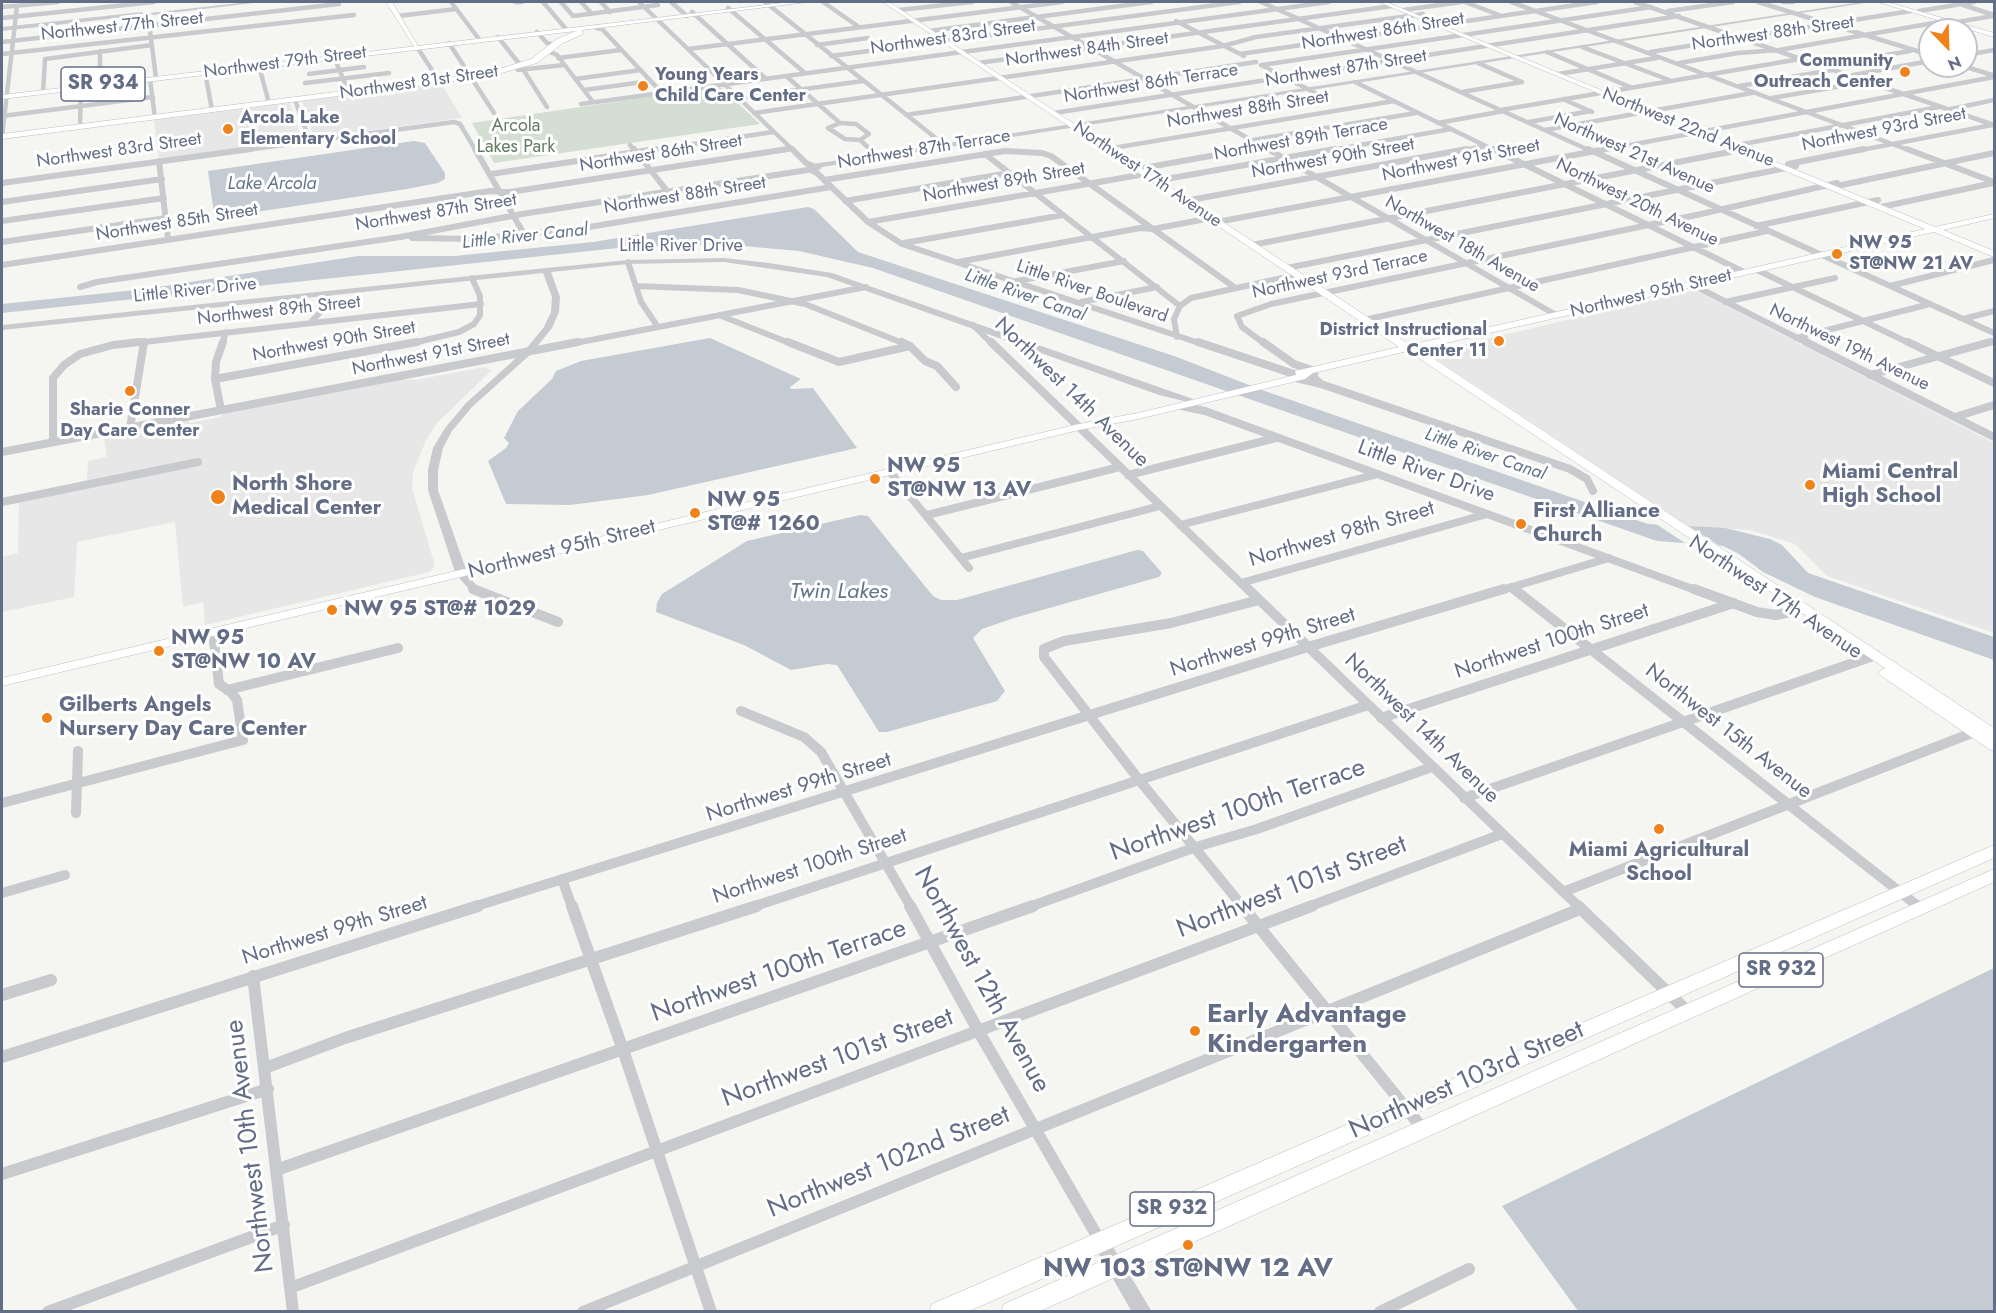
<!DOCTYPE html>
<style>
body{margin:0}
#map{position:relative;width:1996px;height:1313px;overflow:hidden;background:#f5f6f2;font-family:Jost,sans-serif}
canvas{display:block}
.frame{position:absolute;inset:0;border:3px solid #636d85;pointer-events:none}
.north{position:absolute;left:1918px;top:18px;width:60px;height:60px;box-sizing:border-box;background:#fff;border:2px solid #c1c5ce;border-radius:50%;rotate:157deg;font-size:16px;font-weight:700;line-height:24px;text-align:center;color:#636d85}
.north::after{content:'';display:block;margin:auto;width:21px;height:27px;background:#ef8219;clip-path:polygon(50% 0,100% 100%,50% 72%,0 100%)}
</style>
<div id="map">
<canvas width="1996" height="1313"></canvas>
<div class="frame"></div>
<div class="north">N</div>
</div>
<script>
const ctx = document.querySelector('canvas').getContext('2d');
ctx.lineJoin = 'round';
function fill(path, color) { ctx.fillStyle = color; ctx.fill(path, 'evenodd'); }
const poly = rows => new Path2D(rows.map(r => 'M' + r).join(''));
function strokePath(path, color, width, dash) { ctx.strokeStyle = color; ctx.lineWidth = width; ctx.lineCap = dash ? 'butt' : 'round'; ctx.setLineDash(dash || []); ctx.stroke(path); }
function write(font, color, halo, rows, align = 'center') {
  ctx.font = font + ' Jost,sans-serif'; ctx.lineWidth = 6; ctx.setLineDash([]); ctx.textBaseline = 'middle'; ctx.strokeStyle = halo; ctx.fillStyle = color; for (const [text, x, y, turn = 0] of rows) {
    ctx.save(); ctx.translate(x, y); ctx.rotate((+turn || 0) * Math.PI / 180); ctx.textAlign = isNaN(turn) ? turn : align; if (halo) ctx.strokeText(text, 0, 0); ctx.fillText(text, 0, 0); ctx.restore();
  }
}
fill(poly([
 [441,83,462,118,314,138,302,101],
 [290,103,302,139,159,159,154,120],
 [1695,290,1994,443,1994,633,1827,576,1795,544,1750,530,1690,527,1427,353],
 [484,367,492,370,436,424,426,440,413,472,412,488,435,566,429,572,205,625,203,602,183,607,175,522,77,542,74,597,2,612,2,557,18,553,19,500,87,482,88,461,107,457,104,437,188,420,190,423,221,417,221,414,403,379,416,380]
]), '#e6e7e6');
fill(poly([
 [716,87,722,88,760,124,494,163,472,123]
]), '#d4ded3');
fill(poly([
 [414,141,425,143,445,173,445,179,438,183,407,189,283,208,233,215,214,214,208,171],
 [808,207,814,209,858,252,1174,356,1262,390,1648,524,1725,528,1770,539,1782,545,1808,573,1994,637,1994,660,1815,597,1763,572,1739,554,1723,546,1657,541,873,268,799,251,720,244,618,248,2,313,2,304,145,289,358,256,455,256,593,242],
 [710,338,801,379,790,387,791,389,813,388,857,448,648,495,570,505,506,504,488,461,506,448,509,443,504,438,518,411,552,379,556,371,581,361],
 [860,515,868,516,933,596,941,600,957,600,1137,550,1143,551,1162,573,1159,577,1014,618,982,629,973,638,1005,691,997,701,887,732,879,732,837,665,827,664,791,670,744,645,656,612,657,603,662,594,747,541],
 [1994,968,1994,1311,1578,1311,1502,1206]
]), '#c5cbd2');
fill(poly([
 [1653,522,1684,523,1720,546,1688,545]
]), '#f5f6f2');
const secondary = poly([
 [386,2,392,2,419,48,415,48,386,2],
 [883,2,889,2,1410,345,1925,229,1379,2,1386,2,1935,227,1994,214,1994,218,1943,230,1994,251,1994,257,1934,232,1419,349,1994,728,1994,738,1993,738,1994,740,1994,751,1989,749,1880,675,1878,672,1885,668,1408,351,1313,373,1305,379,1138,419,1079,430,2,686,2,678,1079,424,1138,413,1296,375,1295,371,1399,347,883,2]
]);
const primary = poly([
 [791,2,807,2,582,30,583,34,563,43,537,63,487,77,2,139,2,134,486,73,531,59,557,39,576,31,2,99,2,95,791,2],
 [1878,2,1887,2,1994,33,1994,37,1878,2],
 [1994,845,1994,858,967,1312,929,1312,932,1304,1994,845],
 [1994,869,1994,882,1038,1312,1001,1312,1004,1304,1994,869]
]);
strokePath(secondary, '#bcbec4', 1);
strokePath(primary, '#babcc1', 1);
strokePath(poly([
 [451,2,479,39],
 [515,2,522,2],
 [543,2,566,29],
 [561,2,573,16,658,5,655,2],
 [581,2,592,14],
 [601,2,610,12],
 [639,2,794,151],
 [671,2,687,16],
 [765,2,947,147],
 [823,2,859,27],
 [1011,2,1270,151],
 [1261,2,1591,151],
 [1465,2,1499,15],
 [1511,2,1911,151],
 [1635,2,1994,125],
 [1758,2,1930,55],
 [1783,2,1793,2],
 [1963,5,1994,15],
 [2,7,58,2],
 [728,8,805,73],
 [899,10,972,2],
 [1403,10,1462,2],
 [1668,11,1733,2],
 [1919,11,1974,2],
 [692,12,765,78],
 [148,15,156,78],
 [398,16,456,9],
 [2,18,154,2],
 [1176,21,1244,56],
 [1957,22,1993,16],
 [596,28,602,29,662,93],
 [929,31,1151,2],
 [537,32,547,43,555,45],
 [498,37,521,66,547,107],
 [2,42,339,4],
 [449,43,494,113],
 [817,45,868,38],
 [417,47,439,81],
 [1582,47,1669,80],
 [688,49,1062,2],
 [100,51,100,85],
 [548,51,557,55,593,102],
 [1547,52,1630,87],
 [1650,52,1911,11],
 [2,54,354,15],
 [1240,54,1597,2],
 [1966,55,1994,50],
 [831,56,1239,2],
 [334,57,349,93],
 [558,58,621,50],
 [978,63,1392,6],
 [1478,63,1522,82],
 [1679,63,1738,53,1779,50,1945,21],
 [1261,65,1323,97],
 [1262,65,1651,7],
 [1826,65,1910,51],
 [259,66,269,103],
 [1963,66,1992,75],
 [518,70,564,65],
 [205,72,212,110],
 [309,74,364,67],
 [1558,74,1657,58],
 [1853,75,1930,61],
 [786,76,840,123],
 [150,79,155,118],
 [575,79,641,70],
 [1355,82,1496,151],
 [305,83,389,73],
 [1739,86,1832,70],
 [584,90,651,81],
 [43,92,45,59,152,45],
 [1462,92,1522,82],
 [739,98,863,81],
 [1772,98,1865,82],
 [1563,99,1592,112],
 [295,100,310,141],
 [581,104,1329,2],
 [1951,109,1994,100],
 [1501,110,1800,59],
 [754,113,1223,46,1256,37,1423,14],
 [1054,113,1679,16],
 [906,115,1256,62],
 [2,116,153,97],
 [1529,122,1591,111],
 [840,123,856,124,869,134,860,140,845,139,828,128,840,123],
 [1438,123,1504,111],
 [80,127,81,87],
 [1545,130,1752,93],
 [2,137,17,6],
 [860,140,872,151],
 [1253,140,1416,113],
 [1743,144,1939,107],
 [630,145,635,151],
 [1107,149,1394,101],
 [239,151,454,122,460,124,476,151],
 [646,151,773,132],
 [778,151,791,149],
 [1241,151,1263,147],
 [1326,151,1451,129],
 [1459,151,1486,146],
 [1598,151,1994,77],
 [1737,151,1752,148],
 [1856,151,1992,125]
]), '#c8cace', 4.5);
strokePath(poly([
 [475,149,524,234],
 [634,149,667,191],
 [792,149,806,163,813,166],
 [870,149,879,158],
 [1268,149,1556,315],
 [1493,149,1744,272],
 [1588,149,1994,333],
 [1907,149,1994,182],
 [985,154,1180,306],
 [159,161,168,239],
 [1788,164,1864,149],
 [1138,169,1249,149],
 [811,170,817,173,868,222,902,244,1202,344],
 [491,174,656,149],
 [824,180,1005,151,1042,153,1051,156,1234,287],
 [1155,181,1335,149],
 [2,183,251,149],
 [1832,187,1994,153],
 [845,201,1009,173],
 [1185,201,1467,149],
 [2,202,162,179],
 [1881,207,1993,183],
 [2,221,164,198],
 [868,222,1145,174],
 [1217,222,1606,149],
 [1756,226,1878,200],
 [412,238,475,239,583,228,831,187],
 [2,242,167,218],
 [904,243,1063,215],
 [1252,245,1745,149],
 [628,262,641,302,658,327],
 [958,262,1140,228,1153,229,1211,218],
 [2,265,490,191,510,192,788,149],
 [1287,268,1796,166],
 [1757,270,1911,344],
 [1017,281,1124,261],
 [1691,284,1809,344],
 [636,286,738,290,805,304,905,344],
 [1890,286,1994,260],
 [80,287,97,282,400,237,522,214,808,170],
 [1081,302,1157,287],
 [1725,302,1835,278],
 [719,315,792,344],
 [1963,319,1994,311],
 [1364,320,1767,231],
 [311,322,326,306,329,294],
 [973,325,992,344],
 [1177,337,1174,319,1180,306,1191,298,1296,275],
 [1796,338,1930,304],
 [126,344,481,304],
 [144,344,144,341],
 [222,344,226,332],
 [409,344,459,332,474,324,480,315,480,296,472,278],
 [570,344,866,287],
 [1265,344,1242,327,1237,316,1271,304,1701,214,1837,183],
 [1985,344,1994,341]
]), '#c8cace', 6);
strokePath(poly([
 [788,342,839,362,910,346],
 [902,342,910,346,925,361,937,366,956,387],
 [991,342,1249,591],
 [1198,342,1294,374],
 [1263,342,1294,364,1315,371,1313,377,1321,384],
 [1806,342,1994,437],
 [1908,342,1994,383],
 [1870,375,1990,342],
 [1296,378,1321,384,1570,469,1587,479,1593,491],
 [215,379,417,342],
 [1182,406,1205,411,1698,591],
 [221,410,215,379,216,362,223,342],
 [1955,417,1994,405],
 [130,428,144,342],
 [53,442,53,378,64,365,80,354,113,345,139,342],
 [2,452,578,342],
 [890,472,969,568],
 [1128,475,1276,438],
 [2,502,198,462],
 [927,515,1120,467],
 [1180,525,1378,474],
 [961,558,1160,506],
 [462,575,476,591],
 [1241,583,1487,514],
 [1511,587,1516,591],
 [1499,591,1609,558]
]), '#c8cace', 8);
strokePath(poly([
 [473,589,558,622],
 [1248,589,1579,907],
 [1514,589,1919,907],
 [1694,589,1757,612,1776,615,1805,609],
 [227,690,398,648],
 [741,711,804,737,821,752,911,907],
 [1381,718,1734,603],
 [1464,798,1876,655],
 [2,803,243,740,237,700,231,692,219,684,213,632],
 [76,813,78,751],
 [562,879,572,907],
 [1563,892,1977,731],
 [2,893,65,875],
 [473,907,1308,647,1504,589],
 [752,907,1368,705],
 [1029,907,1196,847,1257,829,1432,767],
 [1243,907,1140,781,1044,657,1044,649,1064,641,1171,623,1259,600],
 [1308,907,1502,834]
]), '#c8cace', 10);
strokePath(poly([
 [572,906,623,1050,711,1312],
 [910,906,979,1032,1100,1241],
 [1242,906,1423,1129],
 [1578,906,1687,1011],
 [1917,906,1920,908],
 [253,976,293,1312],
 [2,995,51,980],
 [2,1057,478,906],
 [265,1068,345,1038,757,906],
 [276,1170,1033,906],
 [2,1174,268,1089],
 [290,1288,1312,906],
 [48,1312,284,1225],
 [583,1312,1580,909],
 [1380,1312,1469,1269]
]), '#c8cace', 12);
fill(poly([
 [248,2,262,2,153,15,150,13,248,2],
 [1861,2,1871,2,822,167,821,169,811,172,802,169,813,164,1861,2],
 [142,12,144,15,2,31,2,27,142,12],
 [724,258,769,263,832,273,1193,399,1188,402,1159,395,827,277,724,262,628,264,551,272,560,297,559,312,552,328,531,354,472,407,452,431,443,448,438,470,438,490,468,575,462,578,456,575,428,490,428,470,433,448,445,428,466,403,525,350,544,327,551,312,552,297,543,273,2,330,2,325,546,268,628,260,724,258],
 [1100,1233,1106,1235,1152,1312,1132,1312,1091,1241,1094,1235,1100,1233]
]), '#c8cace');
fill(secondary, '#fff');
fill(primary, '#fff');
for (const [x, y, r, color] of [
 [1905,72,6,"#ef8219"],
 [643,86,6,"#ef8219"],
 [228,129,6,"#ef8219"],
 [1837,254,6,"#ef8219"],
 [1499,341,6,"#ef8219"],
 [130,391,6,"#ef8219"],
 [875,479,6,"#ef8219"],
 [1810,485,6,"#ef8219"],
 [218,497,8,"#ef8219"],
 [695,513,6,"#ef8219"],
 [1521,524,6,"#ef8219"],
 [332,610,6,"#ef8219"],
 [159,651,6,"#ef8219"],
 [47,718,6,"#ef8219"],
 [1659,829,6,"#ef8219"],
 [1195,1031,6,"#ef8219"],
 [1188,1245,6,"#ef8219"]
]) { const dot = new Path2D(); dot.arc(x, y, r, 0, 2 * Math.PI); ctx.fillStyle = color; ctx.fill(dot); strokePath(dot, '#fff', 2); }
write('18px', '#636d85', '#fff', [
 ["Northwest 77th Street",122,27,-6],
 ["Northwest 86th Street",1383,32,-9],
 ["Northwest 88th Street",1773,34,-8],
 ["Northwest 83rd Street",953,38,-8],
 ["Northwest 84th Street",1087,50,-8],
 ["Northwest 79th Street",285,63,-7],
 ["Northwest 87th Street",1346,69,-9],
 ["Northwest 81st Street",419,83,-8],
 ["Northwest 86th Terrace",1151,84,-9],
 ["Northwest 88th Street",1248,110,-9],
 ["Northwest 22nd Avenue",1688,128,22],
 ["Northwest 93rd Street",1884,130,-11],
 ["Northwest 89th Terrace",1301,140,-10],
 ["Northwest 87th Terrace",924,150,-9],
 ["Northwest 83rd Street",119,151,-8],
 ["Northwest 86th Street",661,154,-9],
 ["Northwest 21st Avenue",1634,154,24],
 ["Northwest 90th Street",1333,159,-10],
 ["Northwest 91st Street",1461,161,-11],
 ["Northwest 17th Avenue",1147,175,34],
 ["Northwest 89th Street",1004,183,-10],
 ["Northwest 88th Street",685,196,-9],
 ["Northwest 20th Avenue",1637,203,26],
 ["Northwest 87th Street",436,213,-9],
 ["Northwest 85th Street",177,223,-9],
 ["Northwest 18th Avenue",1462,245,30],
 ["Little River Drive",681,247],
 ["Northwest 93rd Terrace",1340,275,-12],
 ["Little River Drive",195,291,-6],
 ["Little River Boulevard",1092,292,19],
 ["Northwest 95th Street",1651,294,-13],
 ["Northwest 89th Street",279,311,-6],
 ["Northwest 90th Street",334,342,-10],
 ["Northwest 19th Avenue",1849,348,26],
 ["Northwest 91st Street",431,355,-11]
]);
write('bold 18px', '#636d85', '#fff', [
 ["Community",1893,62,"right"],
 ["Outreach Center",1893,83,"right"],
 ["Young Years",655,76],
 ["Child Care Center",655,97],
 ["Arcola Lake",240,119],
 ["Elementary School",240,140],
 ["NW 95",1849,244],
 ["ST@NW 21 AV",1849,265],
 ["District Instructional",1487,331,"right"],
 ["Center 11",1487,352,"right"],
 ["Sharie Conner",130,411,"center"],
 ["Day Care Center",130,432,"center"]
], 'left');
write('18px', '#627c64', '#fff', [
 ["Arcola",516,127],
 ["Lakes Park",516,148]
]);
write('italic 18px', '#637589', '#fff', [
 ["Lake Arcola",272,185],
 ["Little River Canal",525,237,-6],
 ["Little River Canal",1025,296,19],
 ["Little River Canal",1485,455,19]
]);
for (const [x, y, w] of [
 [103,84,84],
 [1781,970,84],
 [1172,1209,84]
]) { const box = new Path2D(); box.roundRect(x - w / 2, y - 17, w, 34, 4.5); ctx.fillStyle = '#fff'; ctx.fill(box); strokePath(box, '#636d85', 1.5); }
write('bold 20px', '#636d85', null, [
 ["SR 934",103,84],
 ["SR 932",1781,970],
 ["SR 932",1172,1209]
]);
write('21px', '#636d85', '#fff', [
 ["Northwest 14th Avenue",1071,393,44],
 ["Little River Drive",1426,472,20],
 ["Northwest 98th Street",1342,535,-16],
 ["Northwest 95th Street",562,550,-14],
 ["Northwest 17th Avenue",1775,598,34],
 ["Northwest 100th Street",1552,642,-18],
 ["Northwest 99th Street",1263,643,-17],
 ["Northwest 14th Avenue",1421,729,44],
 ["Northwest 15th Avenue",1728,732,38],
 ["Northwest 99th Street",799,788,-17],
 ["Northwest 100th Street",810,867,-18],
 ["Northwest 99th Street",335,931,-17]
]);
write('bold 21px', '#636d85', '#fff', [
 ["NW 95",887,467],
 ["ST@NW 13 AV",887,491],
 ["Miami Central",1822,473],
 ["High School",1822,497],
 ["North Shore",232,485],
 ["Medical Center",232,509],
 ["NW 95",707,501],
 ["ST@# 1260",707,525],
 ["First Alliance",1533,512],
 ["Church",1533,536],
 ["NW 95 ST@# 1029",344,610],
 ["NW 95",171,639],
 ["ST@NW 10 AV",171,663],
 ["Gilberts Angels",59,706],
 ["Nursery Day Care Center",59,730],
 ["Miami Agricultural",1659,851,"center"],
 ["School",1659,875,"center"]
], 'left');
write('italic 22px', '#637589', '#fff', [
 ["Twin Lakes",839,593]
]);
write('26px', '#636d85', '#fff', [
 ["Northwest 100th Terrace",1238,811,-19],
 ["Northwest 101st Street",1292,888,-21],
 ["Northwest 100th Terrace",779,972,-19],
 ["Northwest 12th Avenue",981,980,61],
 ["Northwest 101st Street",838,1059,-20],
 ["Northwest 103rd Street",1467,1081,-24],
 ["Northwest 10th Avenue",251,1146,-97],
 ["Northwest 102nd Street",889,1163,-22]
]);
write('bold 26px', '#636d85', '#fff', [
 ["Early Advantage",1207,1016],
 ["Kindergarten",1207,1046],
 ["NW 103 ST@NW 12 AV",1188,1270,"center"]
], 'left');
</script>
